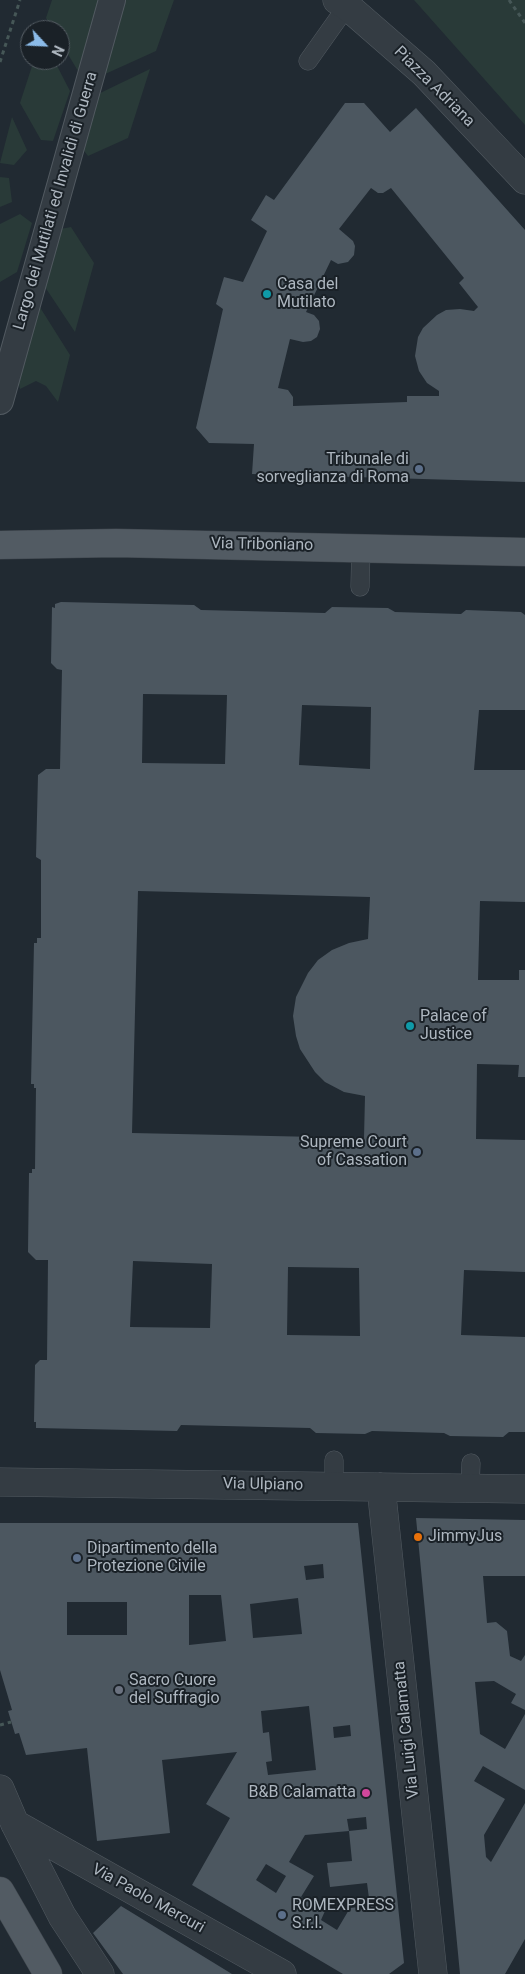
<!DOCTYPE html>
<style>
body{margin:0}
#map{position:relative;width:525px;height:1974px;overflow:hidden;background:#212a32;font-family:Roboto,sans-serif}
canvas{display:block}
.north{position:absolute;left:20px;top:20px;width:50px;height:50px;box-sizing:border-box;background:#1a2127;border:1px solid #555d64;border-radius:50%;rotate:115deg;font-size:14px;font-weight:700;line-height:20px;text-align:center;color:#aeb7c0}
.north::after{content:'';display:block;margin:auto;width:18px;height:22px;background:#8bbbe8;clip-path:polygon(50% 0,100% 100%,50% 72%,0 100%)}
</style>
<div id="map">
<canvas width="525" height="1974"></canvas>
<div class="north">N</div>
</div>
<script>
const ctx = document.querySelector('canvas').getContext('2d');
ctx.lineJoin = 'round';
function fill(path, color) { ctx.fillStyle = color; ctx.fill(path, 'evenodd'); }
const poly = rows => new Path2D(rows.map(r => 'M' + r).join(''));
function strokePath(path, color, width, dash) { ctx.strokeStyle = color; ctx.lineWidth = width; ctx.lineCap = dash ? 'butt' : 'round'; ctx.setLineDash(dash || []); ctx.stroke(path); }
function write(font, color, halo, rows, align = 'center') {
  ctx.font = font + ' Roboto,sans-serif'; ctx.lineWidth = 4; ctx.setLineDash([]); ctx.textBaseline = 'middle'; ctx.strokeStyle = halo; ctx.fillStyle = color; for (const [text, x, y, turn = 0] of rows) {
    ctx.save(); ctx.translate(x, y); ctx.rotate((+turn || 0) * Math.PI / 180); ctx.textAlign = isNaN(turn) ? turn : align; if (halo) ctx.strokeText(text, 0, 0); ctx.fillText(text, 0, 0); ctx.restore();
  }
}
fill(poly([
 [52,0,102,0,78,71,60,41,60,30,53,30,46,18],
 [125,0,174,0,156,51,103,75],
 [414,0,525,0,525,125],
 [34,60,54,60,70,91,53,141,41,140,20,103],
 [150,69,128,138,88,156,78,143,94,96],
 [12,117,27,150,14,165,0,163],
 [0,177,9,178,12,202,0,207],
 [20,214,32,223,17,272,0,282,0,224],
 [71,227,94,263,75,332,41,281,55,230],
 [36,301,70,355,58,402,46,386,36,381,20,389,18,379]
]), '#293a38');
fill(poly([
 [345,103,364,103,390,132,416,108,525,230,525,482,252,474,254,444,209,443,196,428,223,309,216,304,224,277,243,282,267,231,251,220,266,195,274,200],
 [371,188,378,193,383,193,391,188,464,278,459,283,478,307,474,311,460,309,446,310,437,315,423,328,418,337,415,356,419,371,427,383,439,391,439,396,407,396,407,402,293,406,293,397,288,390,278,388,290,339,303,342,311,341,317,337,320,329,319,321,314,315,306,312,331,260,338,264,348,262,354,255,355,246,353,241,339,229],
 [61,602,194,605,201,610,325,613,332,607,388,608,395,612,461,614,466,610,521,612,525,615,525,710,479,710,474,770,525,770,525,902,480,901,478,980,519,980,519,970,525,970,525,1077,518,1077,519,1065,477,1064,476,1139,525,1140,525,1272,464,1270,461,1335,525,1337,525,1432,509,1432,503,1437,450,1436,444,1433,372,1431,365,1434,316,1433,310,1428,181,1425,177,1431,36,1428,36,1422,34,1422,35,1365,40,1360,47,1360,48,1260,36,1260,28,1252,29,1173,32,1173,32,1169,35,1169,36,1088,34,1088,34,1084,31,1084,34,943,37,943,37,938,41,938,41,860,36,857,38,775,46,769,60,769,62,670,57,669,51,663,52,607,55,608,55,604],
 [143,694,227,695,225,764,142,763],
 [302,705,371,707,370,769,299,765],
 [138,891,370,897,368,939,349,943,332,950,318,960,308,973,296,997,293,1016,296,1036,300,1049,315,1072,325,1082,344,1092,365,1096,364,1138,132,1133],
 [133,1261,212,1264,210,1328,130,1327],
 [288,1267,359,1268,360,1336,287,1335],
 [416,1518,525,1520,525,1576,483,1576,487,1623,496,1622,507,1631,510,1656,521,1661,525,1655,525,1710,511,1703,516,1694,494,1681,475,1682,480,1734,505,1749,525,1714,525,1790,483,1766,474,1781,505,1799,484,1835,486,1857,491,1862,525,1803,525,1939,505,1974,460,1974],
 [0,1523,358,1523,404,1963,389,1974,343,1974,192,1885,230,1818,206,1804,237,1752,162,1760,170,1833,97,1841,87,1748,26,1755,19,1733,15,1734,8,1711,12,1710,0,1670],
 [323,1564,324,1578,306,1580,304,1566],
 [189,1595,221,1595,226,1641,189,1645],
 [298,1598,302,1634,253,1638,250,1604],
 [67,1602,127,1602,127,1635,67,1635],
 [309,1706,316,1770,268,1775,266,1762,272,1761,269,1732,263,1733,261,1711],
 [350,1725,351,1736,334,1738,333,1727],
 [366,1817,367,1829,349,1831,352,1861,327,1863,330,1887,367,1883,370,1906,350,1908,337,1930,321,1920,325,1911,301,1897,314,1876,289,1862,305,1835,349,1831,347,1819],
 [266,1864,286,1876,276,1893,256,1880],
 [121,1906,232,1974,123,1974,93,1933]
]), '#4c5760');
const service = poly([
 [308,61,347,6],
 [360,587,361,547],
 [334,1486,334,1460],
 [470,1487,471,1463]
]);
const pedestrian = poly([
 [0,401,112,0]
]);
const minor = poly([
 [337,0,347,6,424,73,525,180],
 [0,1482,525,1489],
 [381,1487,433,1974],
 [0,1789,15,1824,62,1916,100,1974],
 [15,1824,282,1974]
]);
const primary = poly([
 [0,545,116,543,525,552],
 [0,1891,48,1974]
]);
strokePath(service, '#525a61', 19);
strokePath(pedestrian, '#525a61', 28);
strokePath(minor, '#525a61', 29);
strokePath(primary, '#3e454c', 29);
strokePath(poly([
 [509,0,525,23],
 [0,62,20,0],
 [0,1725,11,1722]
]), '#465757', 3, [4, 4]);
strokePath(service, '#343c43', 18);
strokePath(pedestrian, '#343c43', 26);
strokePath(minor, '#343c43', 28);
strokePath(primary, '#525b63', 28);
for (const [x, y, r, color] of [
 [267,294,5,"#0f9aa8"],
 [419,469,5,"#5c6f8a"],
 [410,1026,5,"#0f9aa8"],
 [417,1152,5,"#5c6f8a"],
 [418,1537,5,"#e8710a"],
 [77,1558,5,"#5c6f8a"],
 [119,1690,5,"#6b7280"],
 [366,1793,5,"#d1479c"],
 [282,1915,5,"#5c6f8a"]
]) { const dot = new Path2D(); dot.arc(x, y, r, 0, 2 * Math.PI); ctx.fillStyle = color; ctx.fill(dot); strokePath(dot, '#1a2127', 2); }
write('16px', '#aeb7c0', '#1a2127', [
 ["Piazza Adriana",434,87,45],
 ["Largo dei Mutilati ed Invalidi di Guerra",56,201,-74],
 ["Via Triboniano",262,545,1],
 ["Via Ulpiano",263,1485,1],
 ["Via Luigi Calamatta",407,1730,-96],
 ["Via Paolo Mercuri",148,1899,29]
]);
write('16px', '#aeb7c0', '#1a2127', [
 ["Casa del",277,285],
 ["Mutilato",277,303],
 ["Tribunale di",409,460,"right"],
 ["sorveglianza di Roma",409,478,"right"],
 ["Palace of",420,1017],
 ["Justice",420,1035],
 ["Supreme Court",407,1143,"right"],
 ["of Cassation",407,1161,"right"],
 ["JimmyJus",428,1537],
 ["Dipartimento della",87,1549],
 ["Protezione Civile",87,1567],
 ["Sacro Cuore",129,1681],
 ["del Suffragio",129,1699],
 ["B&B Calamatta",356,1793,"right"],
 ["ROMEXPRESS",292,1906],
 ["S.r.l.",292,1924]
], 'left');
</script>
